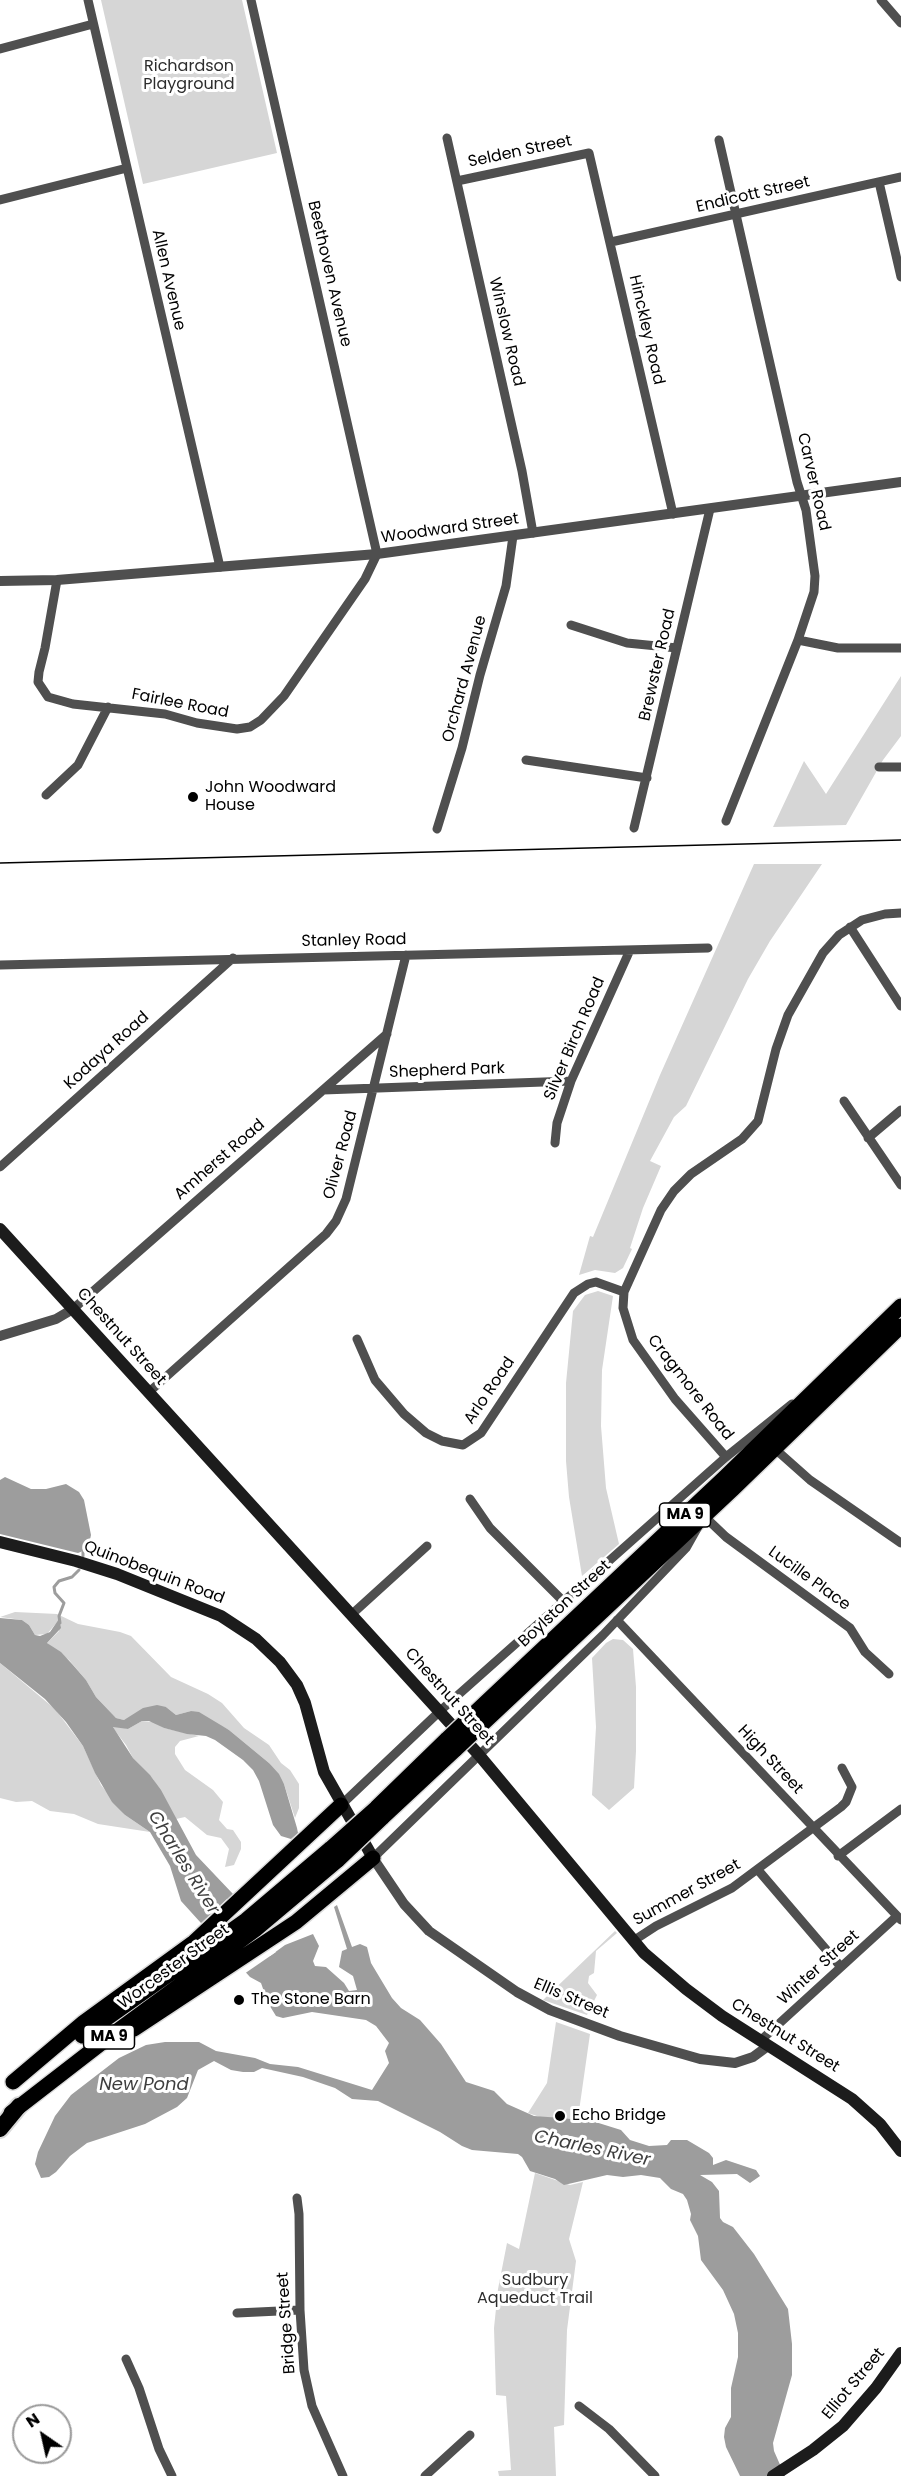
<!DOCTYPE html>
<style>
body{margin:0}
#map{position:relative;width:901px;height:2476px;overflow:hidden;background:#fff;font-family:Poppins,sans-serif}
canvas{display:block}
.north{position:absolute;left:12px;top:2404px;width:60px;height:60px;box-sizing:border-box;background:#fff;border:2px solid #999;border-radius:50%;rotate:326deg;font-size:16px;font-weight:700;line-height:24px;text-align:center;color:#000}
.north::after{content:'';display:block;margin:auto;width:21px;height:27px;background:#000;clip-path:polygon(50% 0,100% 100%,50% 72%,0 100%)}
</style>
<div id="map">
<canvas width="901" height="2476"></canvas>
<div class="north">N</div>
</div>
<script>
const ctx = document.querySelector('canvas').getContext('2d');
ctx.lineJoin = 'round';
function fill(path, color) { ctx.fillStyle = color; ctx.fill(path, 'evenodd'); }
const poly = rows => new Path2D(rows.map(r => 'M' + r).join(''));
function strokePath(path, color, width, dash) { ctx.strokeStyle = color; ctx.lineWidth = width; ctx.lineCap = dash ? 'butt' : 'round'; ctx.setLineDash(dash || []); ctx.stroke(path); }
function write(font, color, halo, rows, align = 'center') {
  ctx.font = font + ' Poppins,sans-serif'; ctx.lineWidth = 6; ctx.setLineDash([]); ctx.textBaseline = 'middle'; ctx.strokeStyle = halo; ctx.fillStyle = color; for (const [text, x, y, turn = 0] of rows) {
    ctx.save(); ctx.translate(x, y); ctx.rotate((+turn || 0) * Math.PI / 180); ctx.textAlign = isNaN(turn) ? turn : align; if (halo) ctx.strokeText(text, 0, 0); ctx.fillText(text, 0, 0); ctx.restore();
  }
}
fill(poly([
 [101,0,242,0,277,153,143,184],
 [901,676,901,736,883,760,846,825,773,827,804,761,826,794],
 [754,864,822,864,770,941,748,979,686,1106,674,1117,650,1161,661,1166,643,1208,630,1248,632,1249,623,1268,615,1273,595,1270,579,1275,590,1236,593,1237,660,1075],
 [598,1291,613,1296,602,1370,601,1426,606,1488,619,1544,582,1576,569,1497,566,1461,566,1383,573,1311,585,1295],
 [15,1612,57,1614,78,1624,120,1632,131,1636,171,1677,208,1694,222,1703,244,1728,269,1745,281,1763,290,1770,299,1784,299,1808,295,1818,284,1784,269,1763,229,1730,191,1711,176,1715,166,1707,124,1720,116,1718,96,1697,86,1680,69,1660,47,1643,59,1631,59,1620,47,1634,35,1635,29,1625,22,1620,0,1617],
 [613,1639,623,1640,633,1649,636,1687,636,1751,634,1788,609,1810,592,1795,596,1727,592,1658,606,1643],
 [0,1663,55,1709,83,1746,101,1785,125,1815,150,1832,98,1824,74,1814,50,1811,32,1801,16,1802,0,1798],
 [142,1721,153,1722,164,1728,199,1736,180,1741,175,1747,175,1754,185,1770,213,1790,223,1802,219,1820,227,1829,233,1830,241,1842,241,1849,234,1865,225,1867,229,1849,221,1838,207,1835,185,1817,176,1819,153,1779,133,1758,126,1745,113,1728,115,1725,128,1729],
 [615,1931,617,1933,596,1951,594,1973,589,1976,588,1983,597,1995,587,2015,543,2000],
 [556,2022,590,2034,578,2118,546,2119,528,2113,547,2083],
 [535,2173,570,2185,583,2182,569,2239,576,2261,567,2330,564,2425,554,2427,556,2476,499,2476,498,2471,511,2470,506,2396,496,2395,494,2328,498,2289,507,2243,519,2249]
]), '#d6d6d6');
fill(poly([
 [5,1477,31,1489,46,1489,66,1484,79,1492,84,1500,91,1535,88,1549,78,1553,0,1534,0,1480],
 [0,1618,22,1620,29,1625,35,1635,40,1636,50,1632,59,1619,61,1628,47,1643,61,1652,73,1665,86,1680,96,1697,116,1718,124,1720,143,1708,157,1705,166,1707,176,1715,191,1711,199,1712,229,1730,269,1763,279,1774,284,1784,297,1828,298,1833,291,1839,281,1836,273,1825,259,1781,253,1770,243,1760,215,1740,206,1736,187,1734,164,1728,149,1721,142,1721,128,1729,113,1727,133,1758,150,1775,161,1790,196,1855,233,1894,222,1904,270,1956,285,1945,313,1934,319,1946,313,1961,315,1966,326,1967,344,1983,349,1991,357,1990,353,1976,339,1967,342,1951,347,1949,334,1907,337,1905,352,1947,360,1944,367,1947,371,1963,392,1998,401,2008,420,2020,441,2044,466,2082,494,2091,507,2104,534,2116,589,2120,621,2130,630,2140,649,2146,667,2145,671,2140,687,2140,709,2153,713,2158,713,2165,726,2160,756,2170,760,2176,750,2183,737,2174,700,2175,712,2182,719,2191,720,2218,723,2222,733,2227,754,2254,788,2309,792,2344,792,2375,773,2443,774,2451,785,2476,740,2476,726,2447,724,2437,725,2428,731,2417,731,2388,738,2357,738,2333,734,2314,723,2290,701,2260,698,2236,690,2220,691,2214,687,2200,683,2194,671,2189,660,2178,641,2175,623,2177,607,2175,564,2185,555,2179,530,2171,522,2157,518,2154,472,2150,462,2146,440,2132,378,2101,352,2099,335,2088,303,2077,262,2068,254,2072,243,2072,231,2070,214,2061,198,2070,187,2098,177,2107,145,2124,87,2143,70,2156,56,2172,49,2177,41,2178,35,2164,38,2152,55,2116,71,2095,119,2058,146,2045,165,2042,199,2042,216,2051,255,2058,270,2064,298,2067,372,2090,389,2063,385,2051,389,2043,376,2026,366,2020,312,2012,283,2018,276,2016,268,2003,261,1983,250,1977,181,1901,170,1866,150,1832,125,1815,112,1802,95,1773,83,1746,66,1722,45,1699,0,1663]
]), '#9d9d9d');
fill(poly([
 [227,1899,229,1901,226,1904,271,1952,274,1950,276,1952,244,1974,199,1925]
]), '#fff');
strokePath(poly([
 [83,1552,83,1556],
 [60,1623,59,1616,64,1603,55,1593,54,1587,59,1581,72,1577,79,1570]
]), '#9d9d9d', 3);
const trunk = poly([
 [466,1721,724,1478,901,1306],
 [475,1731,733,1489,901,1326],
 [376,1808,447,1739],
 [382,1818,456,1749],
 [134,2029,296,1922,373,1858],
 [82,2036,246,1920,331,1848],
 [13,2082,84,2022,194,1942,341,1805],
 [11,2113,117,2031,255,1930,338,1860]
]);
const motorway = poly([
 [0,2129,19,2106]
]);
strokePath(trunk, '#dbdbdb', 18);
strokePath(motorway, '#dbdbdb', 20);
strokePath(poly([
 [88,0,220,567],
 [881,0,901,23],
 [0,49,93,24],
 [447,138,522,471,533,533],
 [719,140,797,482,806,510,815,576,814,592,798,640,726,821],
 [457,181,589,153,673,514],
 [879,182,901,277],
 [0,200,127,168],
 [611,242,901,177],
 [57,580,45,648,39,672,38,682,48,697,73,704,165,714,197,723,237,729,250,727,261,720,284,696,365,579,377,554,251,0],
 [571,625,627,643,677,648],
 [798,640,838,648,901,648],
 [526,760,647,778],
 [879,767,901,767],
 [46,795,78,765,108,707],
 [634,828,710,509],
 [437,829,462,748,480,675,506,586,513,536],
 [850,927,901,1006],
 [0,965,708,948],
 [323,1090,571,1081],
 [844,1101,901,1185],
 [868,1138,901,1110],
 [555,1143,557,1123,571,1081,630,950],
 [0,1167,233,958],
 [73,1309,387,1034],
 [357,1339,375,1380,404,1414,426,1433,442,1441,463,1445,481,1433,574,1293,588,1284,596,1282,624,1292],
 [149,1392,326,1234,336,1221,346,1199,406,955],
 [774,1448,810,1480,901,1543],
 [726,1457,675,1399,633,1340,623,1308,624,1292,661,1210,674,1191,691,1174,742,1139,758,1121,776,1049,788,1015,823,953,839,935,862,920,885,914,901,913],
 [470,1499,490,1528,564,1602],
 [351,1615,427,1546],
 [617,1620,901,1920],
 [341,1805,440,1711,726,1457,792,1404],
 [838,1856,901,1809],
 [373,1858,603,1635,686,1548,704,1516,726,1537,850,1628,865,1652,889,1674],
 [758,1870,841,1967],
 [633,1941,656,1926,732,1888,841,1807,846,1802,852,1787,842,1768],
 [760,2041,897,1916],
 [297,2198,299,2214,300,2310,304,2370,312,2406,343,2476],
 [237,2313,300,2310],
 [126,2359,139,2388,159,2449,172,2476],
 [579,2406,609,2429,655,2476],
 [425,2476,470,2435]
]), '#4f4f4f', 9);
strokePath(poly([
 [0,581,57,580,377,554,901,482],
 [0,1336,56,1319,73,1309],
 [373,1858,404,1904,429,1931,517,1992,550,2010,620,2036,700,2059,735,2063,753,2057,768,2046]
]), '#4f4f4f', 10);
strokePath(poly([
 [0,1229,479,1755,644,1953,686,1989,722,2016,852,2099,880,2124,901,2151],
 [0,1542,76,1561,117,1574,221,1616,256,1639,280,1662,297,1685,305,1703,324,1772,373,1858],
 [773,2476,813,2450,843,2426,876,2388,901,2353]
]), '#1c1c1c', 12);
strokePath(trunk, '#000', 15);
strokePath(motorway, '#000', 16);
strokePath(poly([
 [0,863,901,840]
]), '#000', 1.5);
const trunkBridge = poly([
 [447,1739,466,1721],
 [456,1749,475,1731],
 [331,1848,376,1808],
 [338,1860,382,1818]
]);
strokePath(trunkBridge, '#dbdbdb', 18, []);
strokePath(trunkBridge, '#000', 15);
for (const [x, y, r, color] of [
 [193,797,6,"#000"],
 [239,2000,6,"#000"],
 [560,2116,6,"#000"]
]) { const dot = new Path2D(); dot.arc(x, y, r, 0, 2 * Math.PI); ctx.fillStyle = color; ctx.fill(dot); strokePath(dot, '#fff', 2); }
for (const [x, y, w] of [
 [685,1515,51],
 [109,2037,51]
]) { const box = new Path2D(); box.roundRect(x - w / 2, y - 12, w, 24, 4.5); ctx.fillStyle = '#fff'; ctx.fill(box); strokePath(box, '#000', 1.5); }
write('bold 15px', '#000', null, [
 ["MA 9",685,1515],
 ["MA 9",109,2037]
]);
write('16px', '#2d2d2d', '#fff', [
 ["Richardson",189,67],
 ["Playground",189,85],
 ["Sudbury",535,2281],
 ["Aqueduct Trail",535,2299]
]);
write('16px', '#000', '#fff', [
 ["Selden Street",520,152,-12],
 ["Endicott Street",753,195,-13],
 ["Beethoven Avenue",329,274,77],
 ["Allen Avenue",168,280,77],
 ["Hinckley Road",646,330,77],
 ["Winslow Road",506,332,77],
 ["Carver Road",813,482,77],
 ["Woodward Street",450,529,-8],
 ["Brewster Road",658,665,-77],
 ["Orchard Avenue",465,679,-75],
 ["Fairlee Road",180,704,11],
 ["Stanley Road",354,941,-1],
 ["Silver Birch Road",575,1039,-67],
 ["Kodaya Road",107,1051,-42],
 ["Shepherd Park",447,1071,-2],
 ["Oliver Road",341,1155,-75],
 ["Amherst Road",220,1160,-41],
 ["Chestnut Street",121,1337,48],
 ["Cragmore Road",690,1388,52],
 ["Arlo Road",490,1391,-56],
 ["Quinobequin Road",154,1573,21],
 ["Lucille Place",809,1579,36],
 ["Boylston Street",565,1604,-43],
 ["Chestnut Street",449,1697,48],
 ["High Street",770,1760,47],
 ["Summer Street",687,1893,-29],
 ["Worcester Street",174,1967,-36],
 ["Winter Street",819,1968,-42],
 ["Ellis Street",571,1999,23],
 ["Chestnut Street",785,2036,32],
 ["Bridge Street",287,2323,-94],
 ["Elliot Street",854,2384,-50]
]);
write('16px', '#000', '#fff', [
 ["John Woodward",205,788],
 ["House",205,806],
 ["The Stone Barn",251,2000],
 ["Echo Bridge",572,2116]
], 'left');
write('italic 18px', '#3e3e3e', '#fff', [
 ["Charles River",183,1863,58],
 ["New Pond",144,2085],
 ["Charles River",592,2149,12]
]);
</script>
